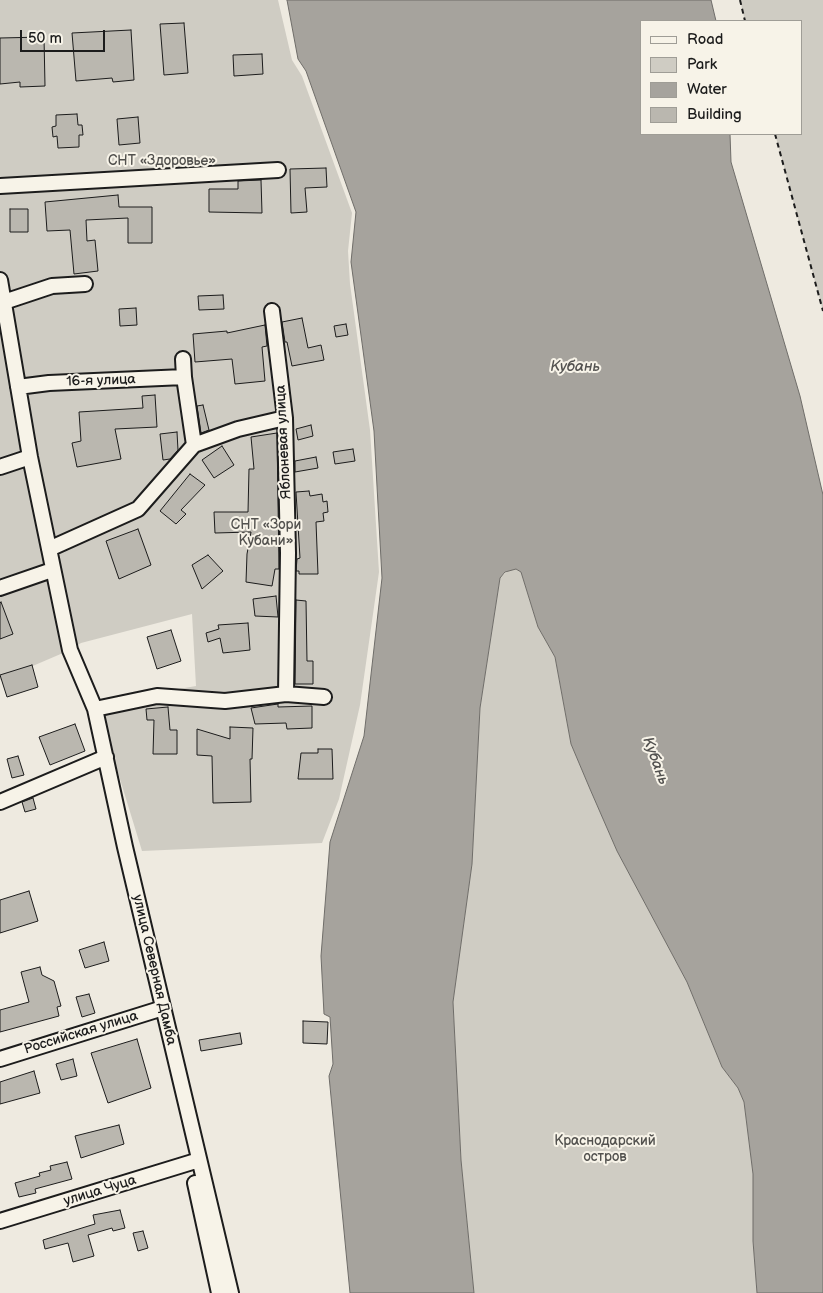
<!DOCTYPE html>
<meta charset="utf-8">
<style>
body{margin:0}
#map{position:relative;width:823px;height:1293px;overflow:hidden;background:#eeeae0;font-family:"Balsamiq Sans",sans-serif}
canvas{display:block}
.legend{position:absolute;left:640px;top:20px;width:162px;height:115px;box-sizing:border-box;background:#f7f3e8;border:1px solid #9f9d96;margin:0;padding:6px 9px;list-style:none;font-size:15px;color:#1c1c1c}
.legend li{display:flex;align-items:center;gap:10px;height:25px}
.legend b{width:25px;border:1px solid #9f9d96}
.scale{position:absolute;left:20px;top:30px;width:85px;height:22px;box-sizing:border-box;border:2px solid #1c1c1c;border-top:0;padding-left:6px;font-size:15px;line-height:18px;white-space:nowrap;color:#1c1c1c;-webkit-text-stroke:4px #f7f3e8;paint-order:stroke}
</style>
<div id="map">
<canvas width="823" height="1293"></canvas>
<ul class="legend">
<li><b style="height:6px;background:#f7f3e8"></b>Road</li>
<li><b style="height:14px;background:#cfccc3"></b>Park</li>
<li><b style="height:14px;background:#a6a39d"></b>Water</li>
<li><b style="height:14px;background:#bab7af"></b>Building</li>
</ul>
<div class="scale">50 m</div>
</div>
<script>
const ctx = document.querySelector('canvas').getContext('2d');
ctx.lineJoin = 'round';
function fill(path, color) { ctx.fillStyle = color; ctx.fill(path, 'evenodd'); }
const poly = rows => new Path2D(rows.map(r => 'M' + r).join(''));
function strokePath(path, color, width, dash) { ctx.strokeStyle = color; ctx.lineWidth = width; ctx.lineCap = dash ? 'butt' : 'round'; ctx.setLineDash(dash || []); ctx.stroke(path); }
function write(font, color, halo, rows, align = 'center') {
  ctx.font = font + ' "Balsamiq Sans",sans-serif'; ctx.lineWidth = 4; ctx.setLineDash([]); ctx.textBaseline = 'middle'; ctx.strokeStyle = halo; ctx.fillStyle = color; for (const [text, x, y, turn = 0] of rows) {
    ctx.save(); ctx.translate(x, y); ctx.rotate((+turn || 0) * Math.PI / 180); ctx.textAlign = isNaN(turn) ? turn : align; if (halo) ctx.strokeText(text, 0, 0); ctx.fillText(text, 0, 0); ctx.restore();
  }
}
fill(poly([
 [0,0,278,0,292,60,302,76,352,213,348,251,350,284,370,430,379,572,360,705,339,799,322,843,142,851,112,753,103,702,196,686,192,614,81,643,70,650,0,680],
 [740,0,823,0,823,311,775,134,802,134,802,21,745,21],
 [510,569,516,569,521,572,538,627,555,657,571,744,617,851,687,982,722,1067,738,1088,744,1102,753,1174,753,1241,757,1293,474,1293,461,1160,453,1002,472,864,480,708,500,578]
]), '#cfccc3');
const water = poly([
 [287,0,711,0,716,21,642,21,642,134,730,134,731,162,800,396,823,495,823,1293,757,1293,753,1241,753,1174,744,1102,738,1088,722,1067,687,982,617,851,590,789,571,744,555,657,538,627,521,572,516,569,505,572,500,578,480,708,472,864,453,1002,461,1160,474,1293,350,1293,329,1076,333,1064,330,1017,324,1014,321,956,330,842,364,736,382,578,374,431,351,262,356,212,306,71,298,59,287,0]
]);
fill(water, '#a6a39d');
strokePath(water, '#6f6d69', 1);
const building = poly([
 [184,23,188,73,164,75,160,24,184,23],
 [131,30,134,80,113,82,112,78,76,81,72,33,131,30],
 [44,37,45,86,20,87,20,82,0,84,0,38,44,37],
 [262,54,263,74,234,76,233,55,262,54],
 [77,114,78,125,82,125,83,135,79,135,79,147,58,148,57,136,53,137,52,127,56,126,56,115,77,114],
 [138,117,140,143,119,145,117,119,138,117],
 [326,168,327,187,305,188,307,212,291,213,290,169,326,168],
 [261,180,262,213,209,212,209,189,238,189,238,181,261,180],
 [118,195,119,207,152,207,152,243,128,243,128,218,86,220,87,241,95,240,98,271,74,274,70,230,47,231,45,202,118,195],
 [10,209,28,209,28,232,10,232,10,209],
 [223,295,224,309,199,310,198,296,223,295],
 [136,308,137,325,120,326,119,309,136,308],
 [302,318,308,348,321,345,324,360,292,366,287,342,285,342,282,322,302,318],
 [346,324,348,335,336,337,334,326,346,324],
 [265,325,267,346,262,347,265,381,235,384,232,359,195,362,193,334,227,331,227,333,265,325],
 [155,395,157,427,115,429,121,459,77,467,72,443,81,441,79,412,143,408,142,396,155,395],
 [203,405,209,430,201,433,197,406,203,405],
 [311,425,313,436,298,440,296,429,311,425],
 [177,432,178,450,170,459,163,460,160,434,177,432],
 [277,433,279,569,275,569,272,586,246,582,247,554,251,532,215,533,214,512,248,512,249,469,254,469,251,437,277,433],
 [222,446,234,465,214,478,202,460,222,446],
 [353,449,355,461,335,464,333,452,353,449],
 [316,457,318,468,295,472,295,461,316,457],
 [190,474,205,485,181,510,186,514,176,524,160,511,190,474],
 [309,491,310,496,322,494,323,502,327,501,328,512,323,513,324,521,316,522,318,574,299,574,299,571,296,571,297,559,300,558,296,492,309,491],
 [138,529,151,565,119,579,106,541,138,529],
 [208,555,223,571,202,589,192,565,208,555],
 [276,596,278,617,255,616,253,599,276,596],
 [296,600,306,601,307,661,313,661,313,684,295,684,296,600],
 [1,602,13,634,0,639,0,603,1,602],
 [248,623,250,650,223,653,220,638,208,642,206,633,219,629,218,625,248,623],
 [171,630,181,661,157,669,147,637,171,630],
 [32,665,38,687,7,697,0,675,32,665],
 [278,704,278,707,312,706,312,728,287,729,286,723,255,724,251,708,278,704],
 [168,707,170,730,177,730,177,754,153,754,154,720,147,720,146,709,168,707],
 [75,724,85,751,50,765,39,737,75,724],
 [230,727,253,728,252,759,250,759,251,802,213,803,212,756,197,755,197,729,230,739,230,727],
 [318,749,332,749,333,779,298,779,301,753,318,753,318,749],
 [18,756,24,775,12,778,7,759,18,756],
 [33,798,36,809,25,812,22,802,33,798],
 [29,891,38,921,0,933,0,900,29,891],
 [104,942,109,961,85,968,79,950,104,942],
 [40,967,42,975,54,981,61,1006,57,1007,59,1016,0,1032,0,1010,29,1002,21,972,40,967],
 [89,994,95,1013,82,1017,76,997,89,994],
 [303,1021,328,1022,327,1044,303,1043,303,1021],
 [240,1033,242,1044,201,1051,199,1040,240,1033],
 [137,1039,151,1088,108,1103,91,1053,137,1039],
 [73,1059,77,1076,61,1080,56,1064,73,1059],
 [34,1071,40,1093,0,1104,0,1082,34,1071],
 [119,1125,124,1144,81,1158,75,1136,119,1125],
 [67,1162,72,1179,35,1189,36,1193,19,1197,15,1183,40,1176,39,1173,51,1170,50,1166,67,1162],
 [120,1210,125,1228,113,1231,112,1228,88,1235,94,1256,73,1262,68,1243,45,1249,43,1240,95,1224,93,1215,120,1210],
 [143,1231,148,1248,138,1251,133,1233,143,1231]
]);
fill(building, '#bab7af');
strokePath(building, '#1c1c1c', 1);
const minor = poly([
 [0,186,278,170],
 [0,280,30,457,70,650,95,709,125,847,231,1293],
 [4,302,52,286,85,284],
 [272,311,285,418,288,553,286,694],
 [18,387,49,383,184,377],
 [194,445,238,429,285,418],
 [0,467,30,457],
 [49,549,138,509,194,445,184,377,183,359],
 [0,588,52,570],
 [95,709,157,696,225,701,286,694,324,697],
 [0,802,106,757],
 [0,1059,163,1008],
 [195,1183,219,1293],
 [0,1221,199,1160]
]);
strokePath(minor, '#1c1c1c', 18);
strokePath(poly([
 [740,0,745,21],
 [775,134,823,311]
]), '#1c1c1c', 2, [5, 4]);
strokePath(minor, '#f7f3e8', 14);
write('14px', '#52514e', '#f7f3e8', [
 ["СНТ «Здоровье»",162,161],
 ["СНТ «Зори",266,525],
 ["Кубани»",266,541],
 ["Краснодарский",605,1141],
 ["остров",605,1157]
]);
write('14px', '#1c1c1c', '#f7f3e8', [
 ["16-я улица",101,381,-2],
 ["Яблоневая улица",284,442,-93],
 ["улица Северная Дамба",154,970,77],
 ["Российская улица",81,1033,-17],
 ["улица Чуца",100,1191,-17]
]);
write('italic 15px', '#535250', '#f7f3e8', [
 ["Кубань",575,367],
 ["Кубань",655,761,70]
]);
</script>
